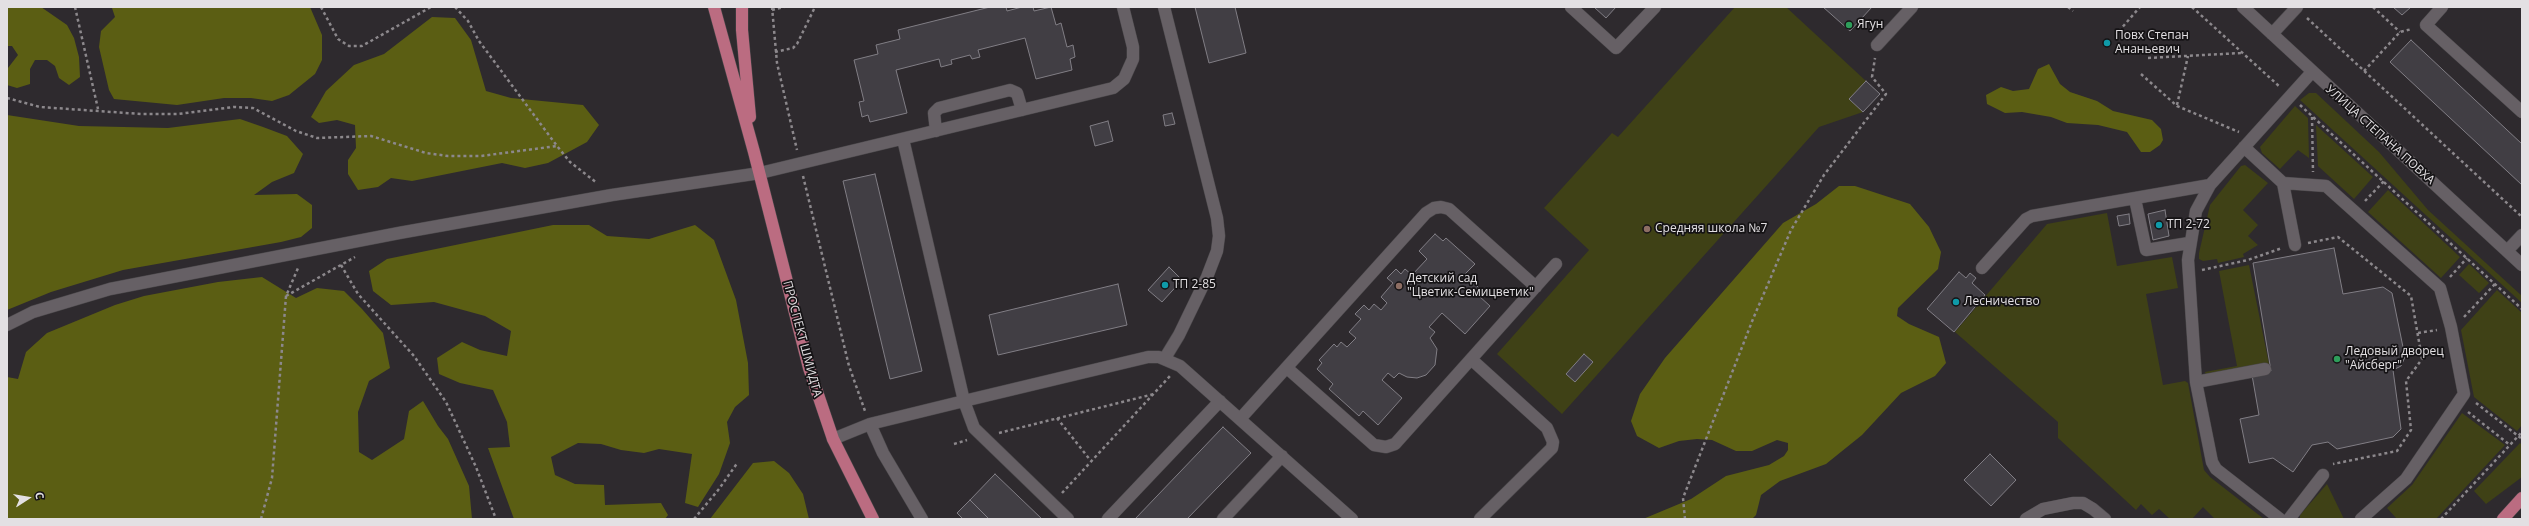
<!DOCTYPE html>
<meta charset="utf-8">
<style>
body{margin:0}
#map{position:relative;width:2529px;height:526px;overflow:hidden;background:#2e2a2e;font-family:"Open Sans",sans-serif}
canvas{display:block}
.frame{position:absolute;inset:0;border:8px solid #e3e0e3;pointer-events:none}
.north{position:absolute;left:8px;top:478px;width:40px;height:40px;-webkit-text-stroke:3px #151315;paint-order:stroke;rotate:78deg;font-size:11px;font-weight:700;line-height:16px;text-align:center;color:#e3e0e3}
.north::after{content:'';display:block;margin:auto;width:14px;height:18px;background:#e3e0e3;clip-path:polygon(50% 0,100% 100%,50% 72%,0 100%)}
</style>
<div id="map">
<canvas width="2529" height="526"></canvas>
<div class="frame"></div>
<div class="north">С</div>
</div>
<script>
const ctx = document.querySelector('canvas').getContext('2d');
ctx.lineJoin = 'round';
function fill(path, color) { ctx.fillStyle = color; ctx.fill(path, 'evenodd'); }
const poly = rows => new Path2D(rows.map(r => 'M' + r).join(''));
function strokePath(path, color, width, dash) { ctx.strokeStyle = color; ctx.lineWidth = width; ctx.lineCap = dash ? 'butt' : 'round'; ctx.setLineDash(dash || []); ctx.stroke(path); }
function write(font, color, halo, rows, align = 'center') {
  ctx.font = font + ' "Open Sans",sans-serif'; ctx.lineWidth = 3.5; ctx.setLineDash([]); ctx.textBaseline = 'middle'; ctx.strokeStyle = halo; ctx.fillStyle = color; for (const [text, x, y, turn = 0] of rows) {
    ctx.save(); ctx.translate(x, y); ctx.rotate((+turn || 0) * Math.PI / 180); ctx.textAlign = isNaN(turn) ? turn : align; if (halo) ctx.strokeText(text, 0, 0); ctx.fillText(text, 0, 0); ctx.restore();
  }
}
fill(poly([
 [1735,7,1786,7,1866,81,1849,99,1863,112,1819,127,1562,414,1497,354,1589,250,1544,208,1612,133,1618,137],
 [2309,93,2316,93,2379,152,2428,210,2522,296,2522,303,2300,100],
 [2295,106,2308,118,2309,158,2298,150,2280,169,2262,153,2260,147],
 [2316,125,2373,177,2354,199,2318,166],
 [2245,165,2268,183,2243,210,2258,225,2248,236,2258,245,2243,254,2244,257,2218,263,2217,259,2203,261,2199,259,2199,253,2210,205,2241,166],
 [2388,190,2460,257,2441,278,2368,212],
 [2107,213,2117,266,2172,257,2178,288,2146,294,2163,385,2185,381,2188,383,2204,470,2210,477,2264,519,2215,519,2203,507,2192,519,2170,519,2159,509,2152,515,2141,504,2136,510,2058,438,2058,422,1955,332,2047,224],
 [2469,264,2489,283,2479,293,2459,275],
 [2249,265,2269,364,2206,376,2205,372,2237,366,2219,271],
 [2497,290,2522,313,2522,425,2517,431,2474,397,2461,330],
 [2462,413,2505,445,2436,519,2397,519,2387,508,2412,485],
 [2520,443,2522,445,2522,477,2486,504,2474,491],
 [2327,484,2344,519,2300,519,2300,515]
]), '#3f4116');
fill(poly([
 [7,7,41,7,67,25,74,38,79,57,80,77,69,85,59,78,55,66,47,60,35,60,30,69,30,84,17,88,7,85,8,68,18,55,12,46,7,46],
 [109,7,310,7,322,35,322,60,315,74,289,95,272,101,251,98,224,98,177,105,114,99,109,90,99,47,101,31,115,17,112,8],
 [432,17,455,18,471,40,486,91,511,98,583,105,599,125,587,142,548,163,525,168,502,163,412,181,391,178,378,187,358,190,348,174,348,160,356,148,355,125,337,120,319,123,311,117,326,91,354,65,384,54],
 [2049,64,2060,84,2070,92,2097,101,2113,111,2152,120,2161,129,2163,140,2160,145,2150,152,2141,152,2127,132,2098,125,2067,123,2051,117,2022,112,2005,113,1987,104,1986,95,2001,87,2013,91,2029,89,2038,69],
 [7,115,79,126,168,128,240,119,263,127,287,136,303,154,294,173,272,182,254,195,297,194,312,205,312,228,301,237,281,242,123,270,51,292,7,310],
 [1839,186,1855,186,1910,204,1929,227,1941,252,1938,269,1898,308,1897,316,1909,324,1939,337,1946,363,1935,376,1901,393,1862,435,1826,464,1780,481,1761,495,1756,515,1752,519,1643,519,1691,499,1726,476,1769,465,1784,456,1788,450,1788,443,1777,440,1752,451,1736,451,1712,440,1697,439,1679,441,1659,448,1637,436,1631,421,1640,394,1665,358,1783,223,1816,204],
 [553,225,589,225,607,236,649,239,695,225,714,240,736,300,748,363,749,395,735,407,727,422,730,443,719,474,698,507,685,503,692,454,659,449,644,453,621,450,601,444,578,443,551,457,555,475,575,484,604,485,605,505,661,503,668,515,665,519,514,519,488,448,510,447,507,422,493,390,460,383,439,374,437,358,462,342,480,350,507,356,511,331,485,316,434,302,391,305,373,291,369,271,387,259],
 [262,277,296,298,317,288,344,291,362,309,383,333,390,368,369,381,358,412,359,452,372,460,404,439,409,411,423,401,438,426,448,439,469,486,472,519,7,519,7,377,18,379,26,352,47,333,115,305,144,296,218,282],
 [774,461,789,473,803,494,809,519,710,519,753,463]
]), '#5b5e13');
const building = poly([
 [990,7,1006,7,1007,11,1022,7,1033,7,1034,11,1051,7,1056,25,1061,23,1067,47,1073,45,1075,57,1070,59,1072,70,1036,79,1025,38,978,50,980,57,972,59,970,55,951,60,952,64,941,67,939,59,896,70,907,113,870,122,868,115,862,117,859,102,864,101,854,60,878,54,876,45,900,39,898,30,990,7],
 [1195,7,1235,7,1246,53,1209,63,1195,7],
 [1594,7,1616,7,1606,18,1594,7],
 [1823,7,1872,7,1850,31,1823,7],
 [2393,7,2411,7,2402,15,2393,7],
 [2411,40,2522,144,2522,185,2390,62,2411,40],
 [1866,81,1880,94,1863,112,1849,99,1866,81],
 [1172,113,1175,124,1165,126,1163,115,1172,113],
 [1108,121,1113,141,1095,146,1090,126,1108,121],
 [875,174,922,371,890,379,843,181,875,174],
 [2165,210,2169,236,2153,240,2148,214,2165,210],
 [2129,214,2130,224,2119,226,2117,216,2129,214],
 [1435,234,1443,241,1446,238,1475,264,1460,279,1463,282,1468,277,1483,292,1479,296,1490,306,1465,334,1442,313,1429,327,1435,332,1430,338,1437,349,1435,365,1426,375,1417,378,1407,377,1399,373,1394,378,1388,373,1382,380,1402,398,1378,425,1363,411,1359,416,1329,389,1333,384,1317,369,1322,363,1319,360,1334,344,1337,347,1341,342,1347,347,1356,338,1349,332,1361,319,1355,314,1364,305,1369,310,1374,304,1381,310,1387,303,1381,297,1393,283,1387,278,1396,269,1401,274,1405,269,1412,275,1427,259,1419,251,1435,234],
 [2334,248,2343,294,2383,287,2392,293,2405,357,2401,366,2393,370,2401,429,2393,437,2337,449,2328,442,2312,445,2293,472,2273,458,2249,463,2240,419,2259,415,2252,375,2271,371,2253,263,2334,248],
 [1169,267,1182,280,1162,302,1148,290,1169,267],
 [1959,272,1966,278,1970,273,1976,278,1972,283,1985,295,1954,332,1927,309,1959,272],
 [1118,284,1127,325,998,355,989,315,1118,284],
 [1584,354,1593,362,1575,382,1566,374,1584,354],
 [1223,427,1251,453,1187,519,1135,519,1223,427],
 [1990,454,2016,480,1991,506,1964,480,1990,454],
 [995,474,1042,519,989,519,970,500,995,474],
 [970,500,989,519,963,519,957,513,970,500]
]);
fill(building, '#413e44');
strokePath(building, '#817e85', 1);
const minor = poly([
 [1164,7,1217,218,1219,236,1217,251,1207,277,1179,335,1165,358],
 [1571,7,1616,48,1655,7],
 [2243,7,2522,265],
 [2442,7,2426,25,2522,112],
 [2272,34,2297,7],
 [1877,45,1912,7],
 [936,131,934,113,939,108,1010,90,1017,93,1022,110],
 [2244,147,2283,183,2295,245],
 [2283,183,2326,186,2440,288,2451,327,2464,394,2406,479,2361,519],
 [2135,199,2146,250,2189,243],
 [2507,251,2522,235],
 [1982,268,2026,219,2032,216,2210,185],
 [7,325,33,312,110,289,399,233,612,195,760,173,1113,88,1124,79,1133,59,1133,47,1123,7],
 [1471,359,1547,428,1553,442,1552,448,1480,519],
 [1287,368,1374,445,1386,447,1395,444,1556,264],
 [2196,382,2265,369],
 [1240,419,1426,213,1434,208,1441,207,1449,209,1536,287],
 [870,424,883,453,922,519],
 [833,439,870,424,964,401,903,139],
 [1068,519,974,428,964,401,1148,357,1159,357,1180,366,1352,519],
 [1108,519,1220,401],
 [1223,519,1282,456],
 [2026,519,2043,509,2073,503,2083,503,2093,509,2105,519],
 [2280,519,2216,469,2212,462,2196,382,2188,260,2196,211,2210,185,2312,72],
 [2289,519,2323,475]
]);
const major = poly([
 [714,7,754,152,809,368,833,439,873,519],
 [742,7,742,30,750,117],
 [2503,519,2522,498]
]);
strokePath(minor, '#4b484b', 13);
strokePath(major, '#4b484b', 13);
strokePath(poly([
 [75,7,98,109],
 [321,7,338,39,349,46,362,46,431,7],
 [455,7,468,21,479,41,557,146,570,162,597,183],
 [772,7,777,63,797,150],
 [2068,7,2073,11],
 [2192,7,2280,87],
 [2373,7,2400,32],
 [772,10,784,7],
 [2307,18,2522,217],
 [2119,31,2140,7],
 [775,52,793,48,797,44,815,7],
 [2148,58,2241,53],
 [2364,71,2400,32,2412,29],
 [2141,74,2177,106,2239,132],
 [7,98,40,107,141,114,178,114,234,107,253,108,296,131,317,138,371,136,426,153,448,156,481,156,557,146],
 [2177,105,2188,56],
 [2300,105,2522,309],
 [2312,117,2313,172],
 [803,176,849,366,865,411],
 [2365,201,2384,181],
 [2308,243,2338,237,2411,296,2422,359,2406,381,2411,430,2397,451,2333,464],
 [341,265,358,294,414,356,446,402,476,467,496,519],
 [2202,270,2248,260,2282,248],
 [2450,277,2467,258],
 [286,296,355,257],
 [2464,317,2495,284],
 [2418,333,2437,330],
 [2476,403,2522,439],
 [2468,412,2510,445],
 [1057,418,1091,461],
 [999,433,1154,394],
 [954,444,967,440],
 [1062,493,1170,376],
 [261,519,272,478,286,296,298,268],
 [694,519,719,489,738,462],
 [1685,519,1683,498,1753,319,1791,230,1824,175,1886,94,1872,77,1875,58],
 [2441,519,2522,432]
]), '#8c888c', 2.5, [3, 3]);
strokePath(minor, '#666065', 12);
strokePath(major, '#bb6c81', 12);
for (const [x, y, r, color] of [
 [1849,25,4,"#2e9e5b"],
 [2107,43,4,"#0f9aa8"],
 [2159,225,4,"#0f9aa8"],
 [1647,229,4,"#8d6e63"],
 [1165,285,4,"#0f9aa8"],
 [1399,286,4,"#8d6e63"],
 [1956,302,4,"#0f9aa8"],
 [2337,359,4,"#2e9e5b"]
]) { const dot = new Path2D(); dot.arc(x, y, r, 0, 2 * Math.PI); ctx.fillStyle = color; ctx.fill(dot); strokePath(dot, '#151315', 1.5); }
write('12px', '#e3e0e3', '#151315', [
 ["Ягун",1857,25],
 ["Повх Степан",2115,36],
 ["Ананьевич",2115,50],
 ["ТП 2-72",2167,225],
 ["Средняя школа №7",1655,229],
 ["Детский сад",1407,279],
 ["\"Цветик-Семицветик\"",1407,293],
 ["ТП 2-85",1173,285],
 ["Лесничество",1964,302],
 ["Ледовый дворец",2345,352],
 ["\"Айсберг\"",2345,366]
], 'left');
write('12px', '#e3e0e3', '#151315', [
 ["УЛИЦА СТЕПАНА ПОВХА",2380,135,42],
 ["ПРОСПЕКТ ШМИДТА",802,339,75]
]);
</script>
